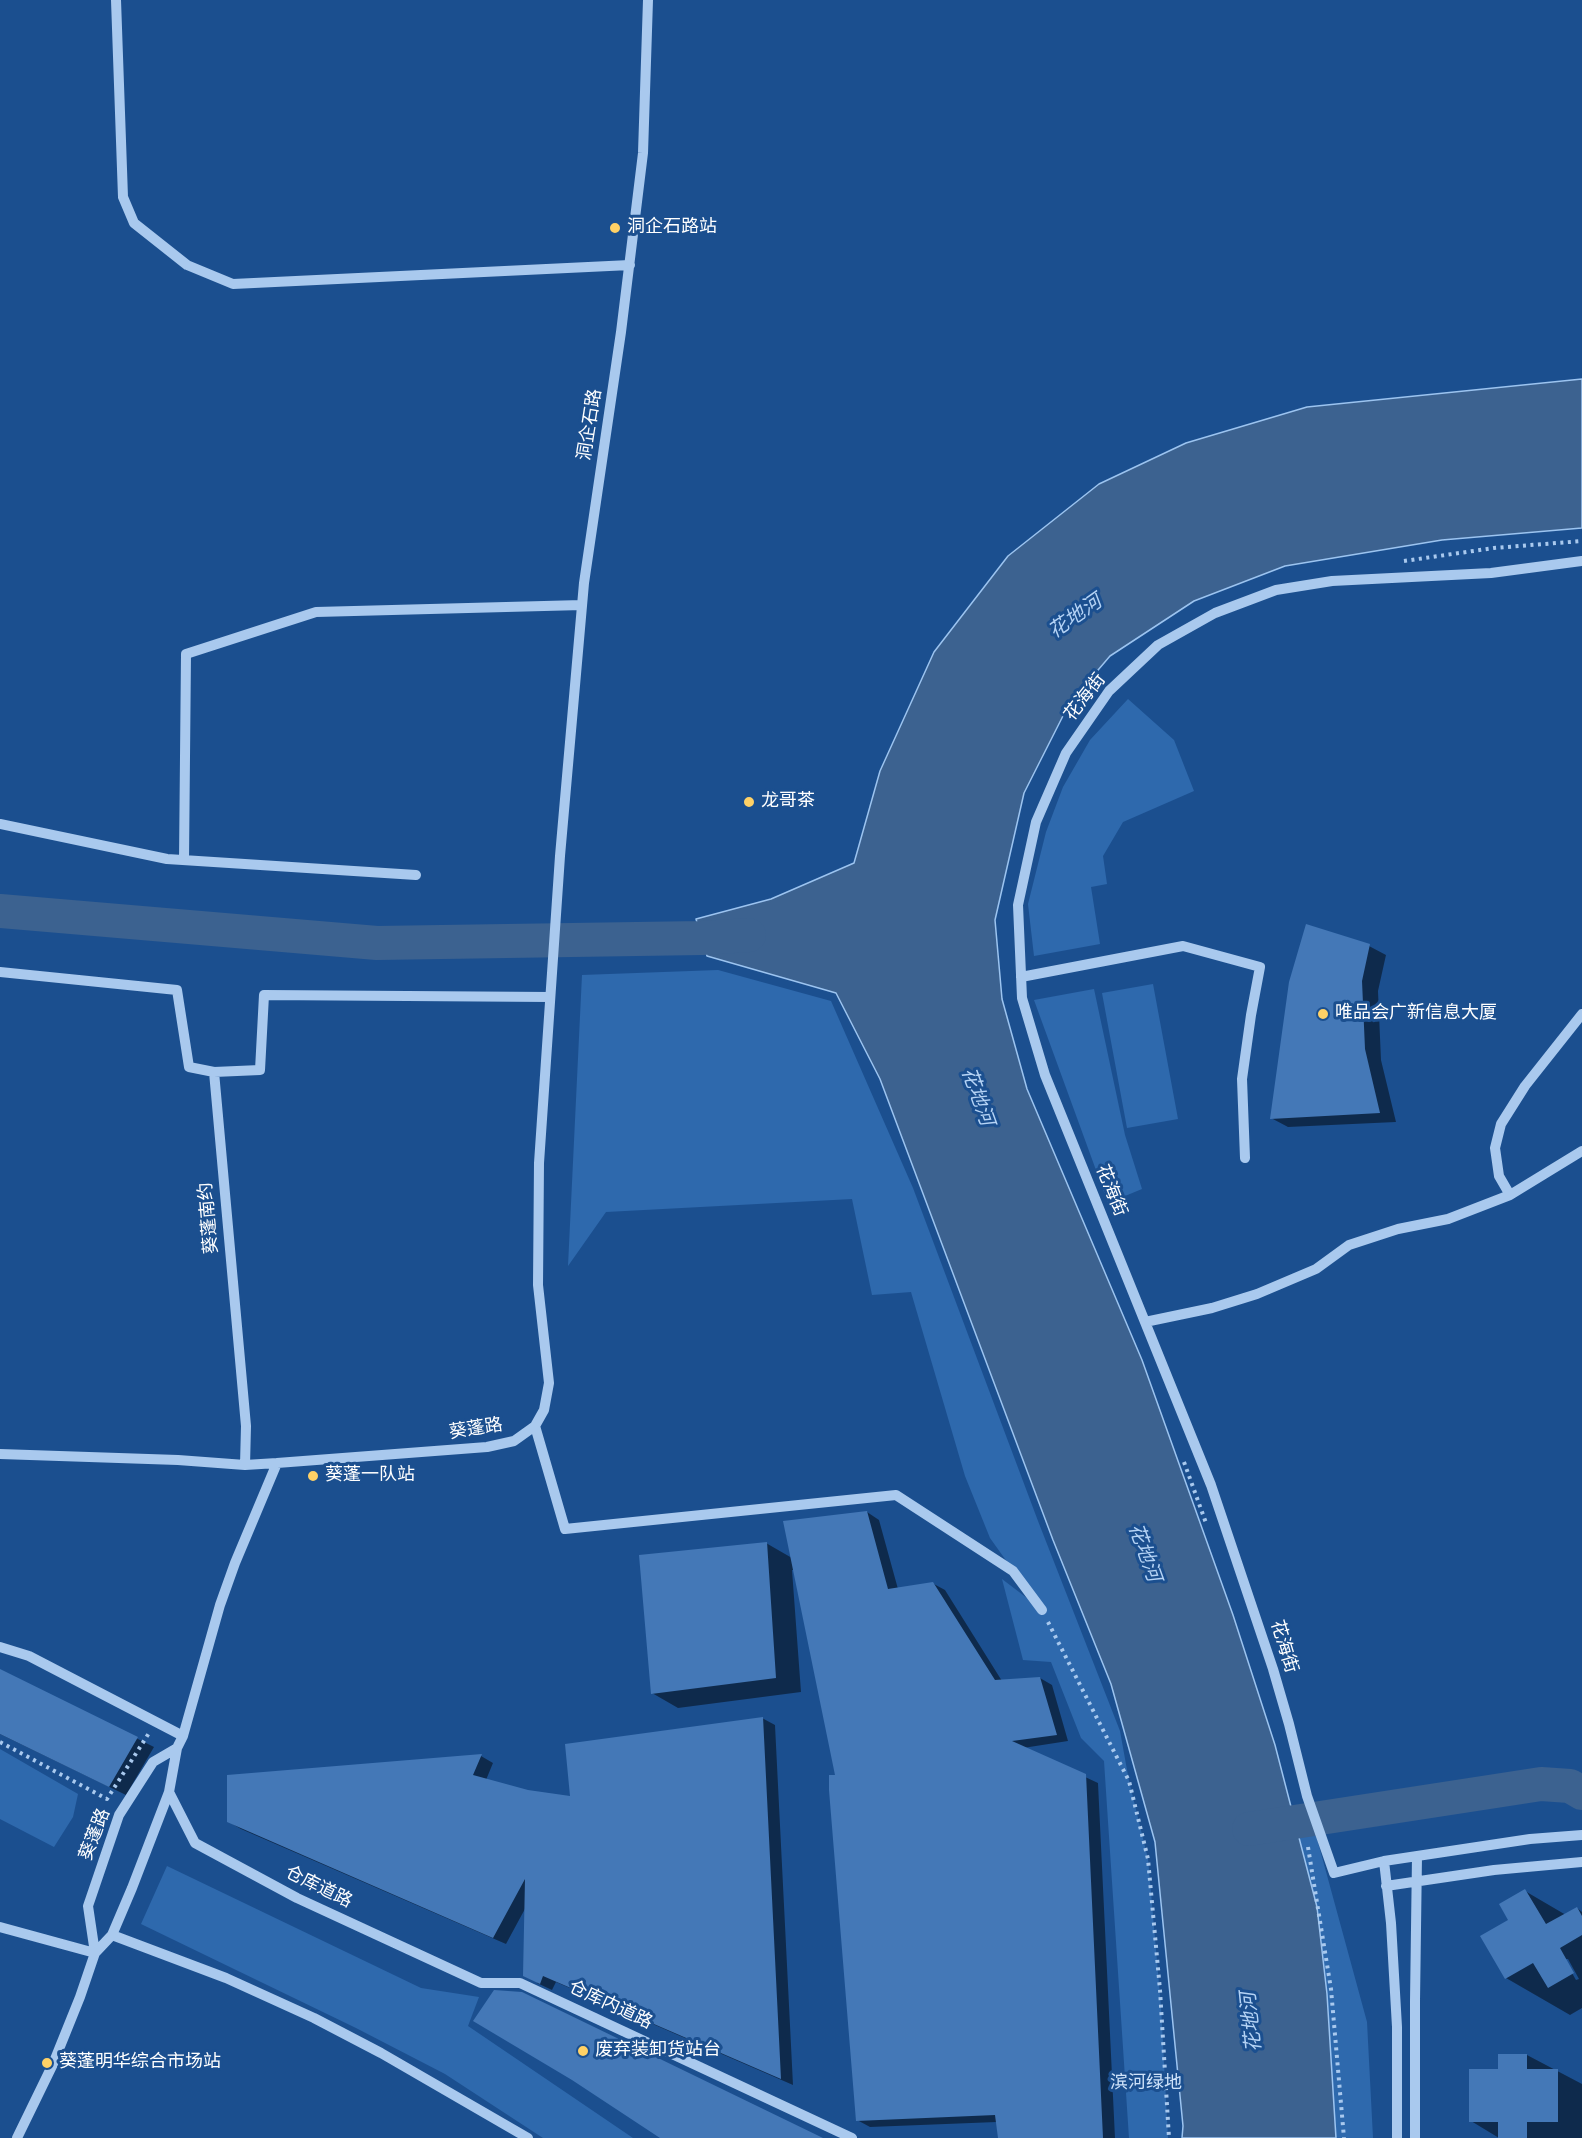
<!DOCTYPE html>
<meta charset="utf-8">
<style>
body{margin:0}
canvas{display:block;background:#1b4f8f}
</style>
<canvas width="1582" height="2138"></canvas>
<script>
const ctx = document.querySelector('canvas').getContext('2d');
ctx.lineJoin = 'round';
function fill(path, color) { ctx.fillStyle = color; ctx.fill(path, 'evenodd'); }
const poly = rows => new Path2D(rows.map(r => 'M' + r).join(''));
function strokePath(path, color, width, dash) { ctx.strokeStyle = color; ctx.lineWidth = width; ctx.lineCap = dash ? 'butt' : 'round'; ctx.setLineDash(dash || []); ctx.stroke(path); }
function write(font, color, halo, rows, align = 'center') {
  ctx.font = font + ' "Source Sans 3","Noto Sans SC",sans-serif'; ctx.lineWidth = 6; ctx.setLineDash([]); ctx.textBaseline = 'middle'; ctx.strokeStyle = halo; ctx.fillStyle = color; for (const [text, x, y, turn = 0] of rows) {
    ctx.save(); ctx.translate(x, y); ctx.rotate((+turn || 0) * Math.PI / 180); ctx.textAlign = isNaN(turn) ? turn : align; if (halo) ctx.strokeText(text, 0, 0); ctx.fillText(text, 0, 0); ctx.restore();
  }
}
fill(poly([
 [1128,699,1174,740,1194,791,1123,822,1103,856,1107,884,1091,887,1100,944,1034,956,1028,904,1046,832,1063,787,1090,740],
 [718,970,831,1001,913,1188,1038,1521,1120,1731,1129,1781,1148,1859,1161,2007,1168,2138,1129,2138,1104,1761,1081,1738,1051,1662,1023,1660,1002,1579,1040,1608,990,1538,965,1476,911,1292,872,1295,852,1199,606,1212,568,1266,582,975],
 [1153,984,1178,1119,1127,1128,1102,993],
 [1094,989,1125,1135,1142,1189,1108,1203,1034,1000],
 [0,1749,78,1794,73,1817,54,1847,0,1819],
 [1313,1824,1367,2022,1373,2138,1336,2138,1327,1994,1297,1831],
 [167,1866,421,1988,479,1997,468,2026,633,2138,543,2138,445,2074,356,2028,141,1924]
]), '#2e69ad');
const water = poly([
 [1582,379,1582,528,1442,540,1285,566,1194,601,1110,656,1069,704,1024,793,995,920,1002,999,1027,1089,1142,1360,1233,1615,1275,1745,1317,1907,1327,1994,1336,2138,1182,2138,1183,2126,1155,1842,1111,1684,1053,1540,880,1079,836,993,707,956,696,919,771,899,854,863,880,771,934,652,1008,556,1099,484,1186,443,1307,407,1582,379]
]);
fill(water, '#3c6290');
strokePath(water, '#9cc4f0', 1.5);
fill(poly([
 [1369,946,1386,955,1378,991,1381,1060,1396,1122,1288,1127,1271,1118],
 [867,1512,879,1520,898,1589,932,1583,945,1590,1002,1681,1040,1678,1052,1685,1068,1741,1023,1748,1098,1783,1115,2138,1000,2138,997,2122,870,2127,857,2120,837,1776,794,1570,792,1570,801,1692,678,1708,652,1693,766,1543,792,1558],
 [0,1670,154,1747,126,1795,0,1734],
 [762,1718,775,1725,793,2085,556,1982,552,1990,537,1983,526,1907,506,1944,241,1829,229,1822,229,1777,481,1756,493,1763,486,1780,527,1792,571,1798],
 [1525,1891,1566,1915,1577,1908,1582,1912,1582,2008,1570,2015,1506,1978,1510,1920],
 [1564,1959,1568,1959,1579,1979,1576,1980],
 [1527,2055,1582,2084,1582,2138,1499,2138,1471,2121,1499,2070]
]), '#0007');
strokePath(poly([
 [0,911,377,943,702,938,749,935],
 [1249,1829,1541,1784,1570,1786,1582,1793]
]), '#3c6290', 34);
fill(poly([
 [1306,924,1370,944,1362,981,1365,1049,1380,1113,1270,1119,1289,982],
 [867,1511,888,1589,933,1582,995,1680,1040,1677,1057,1735,1012,1741,1086,1774,1103,2138,998,2138,995,2115,856,2121,829,1790,829,1775,835,1775,783,1521],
 [767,1542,776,1678,651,1694,639,1555],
 [0,1669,138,1737,109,1787,0,1734],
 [763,1717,781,2079,543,1976,540,1984,523,1976,525,1879,493,1938,227,1822,227,1775,482,1754,473,1775,528,1790,570,1796,565,1744],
 [1525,1889,1546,1924,1577,1907,1582,1916,1582,1935,1560,1948,1574,1973,1548,1988,1533,1963,1505,1979,1480,1936,1508,1920,1499,1904],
 [494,1990,522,1992,823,2138,660,2138,572,2080,473,2021],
 [1498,2054,1527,2054,1527,2069,1558,2069,1558,2122,1527,2122,1527,2138,1498,2138,1498,2122,1469,2122,1469,2069,1498,2069]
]), '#4478b7');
strokePath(poly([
 [1404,561,1494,548,1582,541],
 [1184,1462,1206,1523],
 [1048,1622,1129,1781,1148,1859,1160,1990,1169,2138],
 [0,1742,107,1799,149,1733],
 [1308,1847,1331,1989,1344,2138]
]), '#a9c9ee', 4, [3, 4.5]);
strokePath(poly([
 [116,0,123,197,134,223,187,265,233,284,630,265],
 [1582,561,1491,573,1332,581,1276,590,1215,613,1158,645,1109,691,1066,753,1036,822,1018,905,1022,998,1045,1075,1211,1485,1273,1669,1289,1724,1307,1796,1334,1873,1384,1861,1530,1839,1582,1835],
 [0,824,167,859,416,875],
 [184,860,186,654,316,612,582,605],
 [0,972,177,990,189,1067,214,1072,246,1426,245,1465],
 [1021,977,1183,946,1260,967,1251,1015,1242,1079,1245,1158],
 [214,1072,260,1070,264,995,550,997],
 [1510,1195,1499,1176,1495,1148,1501,1124,1525,1086,1582,1014],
 [1145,1322,1212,1308,1257,1294,1316,1269,1349,1245,1398,1229,1448,1219,1510,1195,1582,1151],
 [535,1426,565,1529,896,1495,1013,1571,1042,1610],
 [0,1454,178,1460,245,1465,277,1463],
 [0,1647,29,1656,183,1736],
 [169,1792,195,1843,297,1898,481,1983,520,1983,852,2138],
 [1384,1861,1391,1923,1397,2027,1397,2138],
 [1386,1886,1494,1870,1582,1862],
 [0,1927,95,1953],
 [112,1935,226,1978,314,2018,381,2053,528,2138],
 [95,1953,88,1906,119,1815,153,1762,177,1748],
 [17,2138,53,2064,80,1997,95,1953,112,1935,132,1888,169,1792,177,1748,183,1736,220,1605,235,1563,277,1463,487,1447,514,1441,535,1426,544,1410,549,1383,538,1285,539,1163,560,856,584,583,621,332,643,153,648,0],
 [1415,2138,1415,2001,1417,1856]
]), '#a9c9ee', 10);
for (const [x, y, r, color] of [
 [615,228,6,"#ffd166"],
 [749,802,6,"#ffd166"],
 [1323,1014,6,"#ffd166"],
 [313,1476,6,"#ffd166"],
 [583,2051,6,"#ffd166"],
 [47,2063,6,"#ffd166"]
]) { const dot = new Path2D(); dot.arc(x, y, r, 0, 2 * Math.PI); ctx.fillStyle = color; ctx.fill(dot); strokePath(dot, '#1b4f8f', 2); }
write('18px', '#fff', '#1b4f8f', [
 ["洞企石路站",627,228],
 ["龙哥茶",761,802],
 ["唯品会广新信息大厦",1335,1014],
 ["葵蓬一队站",325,1476],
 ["废弃装卸货站台",595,2051],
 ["葵蓬明华综合市场站",59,2063]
], 'left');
write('18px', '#fff', '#1b4f8f', [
 ["洞企石路",591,425,-81],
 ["花海街",1086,698,-52],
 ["花海街",1110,1191,68],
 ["葵蓬南约",210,1218,-95],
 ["葵蓬路",476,1430,-9],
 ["花海街",1283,1647,73],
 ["葵蓬路",96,1835,-69],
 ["仓库道路",318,1888,26],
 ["仓库内道路",610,2006,25]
]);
write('18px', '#cfe3fa', '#1b4f8f', [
 ["滨河绿地",1146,2084]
]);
write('italic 20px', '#b5d3f5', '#1b4f8f', [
 ["花地河",1076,618,-35],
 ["花地河",976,1097,70],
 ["花地河",1143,1553,70],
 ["花地河",1253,2022,-96]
]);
</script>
